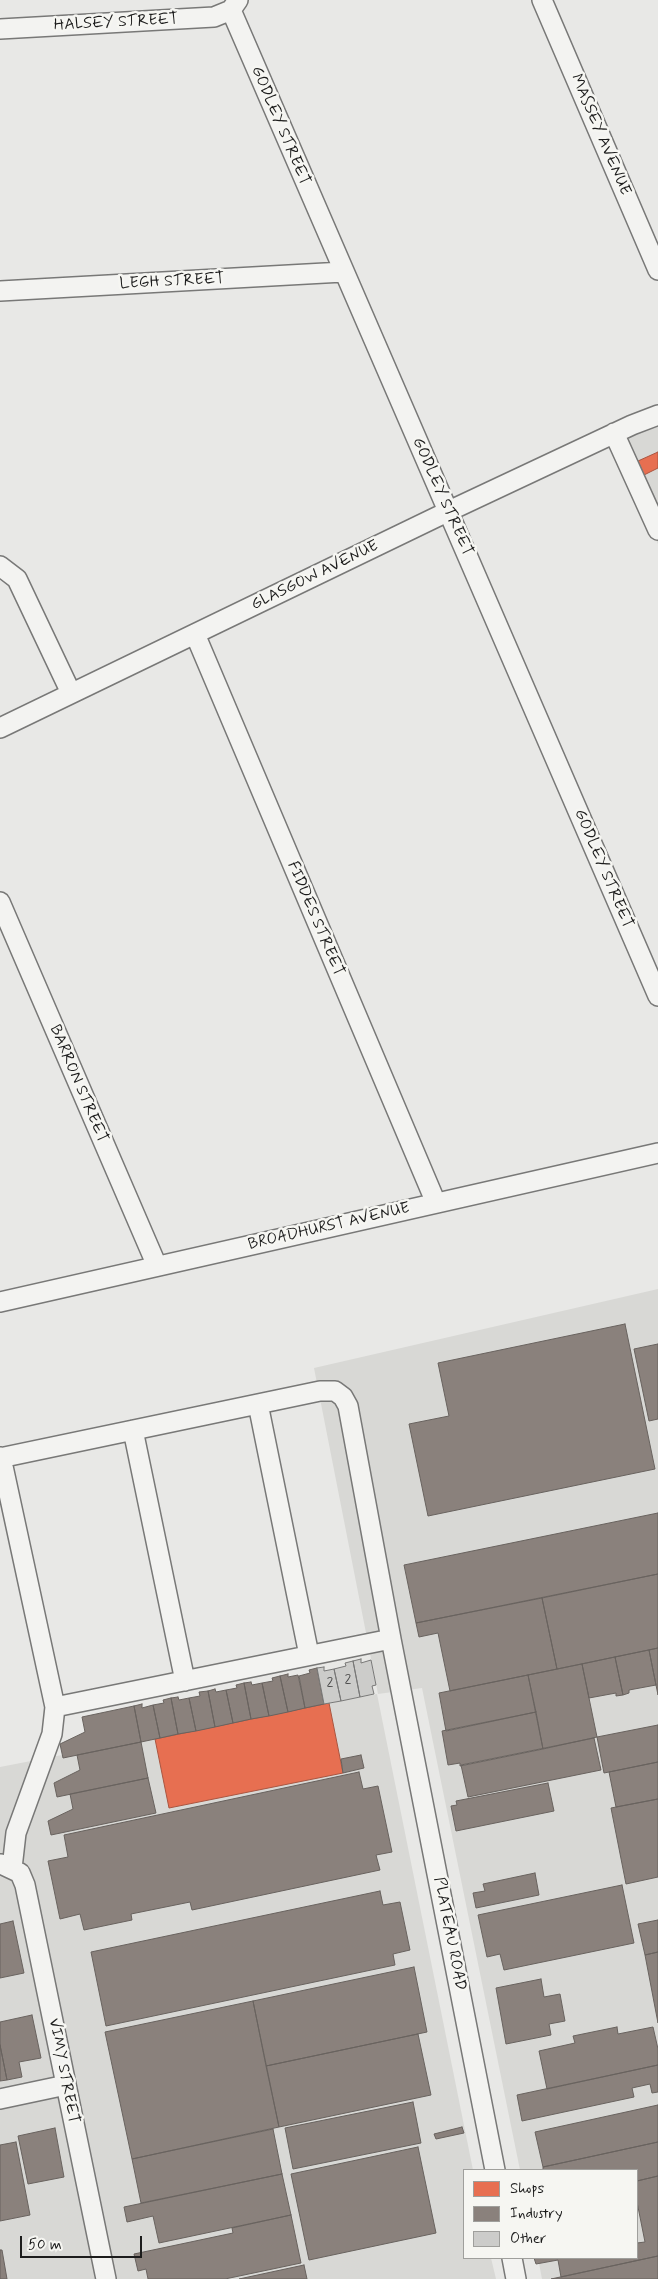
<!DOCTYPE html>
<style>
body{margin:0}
#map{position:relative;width:658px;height:2279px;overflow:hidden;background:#e8e8e6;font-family:Mynerve,sans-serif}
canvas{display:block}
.legend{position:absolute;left:463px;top:2169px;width:175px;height:90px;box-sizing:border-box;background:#f6f6f2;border:1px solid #9f9f9c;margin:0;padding:6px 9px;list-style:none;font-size:15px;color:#1c1c1c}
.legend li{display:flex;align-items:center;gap:10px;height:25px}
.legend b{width:25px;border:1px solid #9f9f9c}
.scale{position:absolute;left:20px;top:2236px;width:122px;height:22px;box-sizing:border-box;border:2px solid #1c1c1c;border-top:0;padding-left:6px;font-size:15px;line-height:18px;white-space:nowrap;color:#1c1c1c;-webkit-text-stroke:4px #f6f6f2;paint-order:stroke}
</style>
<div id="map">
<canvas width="658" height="2279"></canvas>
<ul class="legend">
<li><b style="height:14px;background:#e76f51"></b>Shops</li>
<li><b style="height:14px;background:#8a817c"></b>Industry</li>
<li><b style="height:14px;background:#ccccca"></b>Other</li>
</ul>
<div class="scale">50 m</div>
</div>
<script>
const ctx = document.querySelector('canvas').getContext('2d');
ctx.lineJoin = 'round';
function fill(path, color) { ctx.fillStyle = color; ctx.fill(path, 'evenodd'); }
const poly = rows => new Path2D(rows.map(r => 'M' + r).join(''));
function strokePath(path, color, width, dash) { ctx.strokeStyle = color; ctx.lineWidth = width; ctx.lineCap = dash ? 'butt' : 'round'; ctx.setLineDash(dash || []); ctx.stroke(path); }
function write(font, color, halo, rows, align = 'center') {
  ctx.font = font + ' Mynerve,sans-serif'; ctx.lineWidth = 5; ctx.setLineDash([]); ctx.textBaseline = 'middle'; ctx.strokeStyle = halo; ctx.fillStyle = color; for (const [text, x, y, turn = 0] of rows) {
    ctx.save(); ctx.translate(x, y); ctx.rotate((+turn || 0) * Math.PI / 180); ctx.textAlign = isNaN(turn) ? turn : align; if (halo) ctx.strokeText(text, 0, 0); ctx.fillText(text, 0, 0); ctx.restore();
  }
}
fill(poly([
 [658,422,658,544,612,444],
 [658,1289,658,2279,542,2279,538,2258,637,2258,637,2170,520,2170,422,1688,378,1694,314,1368],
 [377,1694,473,2170,464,2170,464,2258,491,2258,496,2279,0,2279,0,1767]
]), '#d8d8d5');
const shops = poly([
 [658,452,658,468,644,475,638,461,658,452],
 [329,1703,343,1773,169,1808,155,1739,329,1703]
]);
fill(shops, '#e76f51');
strokePath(shops, '#aa5641', 1);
const industry = poly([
 [625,1324,655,1469,428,1516,409,1424,449,1416,438,1363,625,1324],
 [658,1344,658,1419,649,1421,634,1349,658,1344],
 [658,1513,658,1574,416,1623,404,1565,658,1513],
 [658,1574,658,1648,557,1669,542,1598,658,1574],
 [542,1598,557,1669,450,1691,438,1633,419,1637,416,1623,542,1598],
 [658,1648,658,1695,649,1650,658,1648],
 [649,1650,656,1685,629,1690,629,1693,623,1695,615,1657,649,1650],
 [615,1657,623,1695,616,1696,616,1693,589,1698,582,1664,615,1657],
 [582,1664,597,1737,543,1749,528,1675,582,1664],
 [317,1668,324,1704,305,1708,299,1676,310,1673,309,1670,317,1668],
 [288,1674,288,1677,298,1675,305,1708,288,1712,280,1676,288,1674],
 [528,1675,536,1712,446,1731,439,1693,528,1675],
 [280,1676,288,1712,269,1716,262,1683,273,1681,272,1678,280,1676],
 [251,1682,252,1685,262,1683,269,1716,251,1719,244,1683,251,1682],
 [244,1683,251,1719,233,1723,226,1690,237,1688,236,1685,244,1683],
 [215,1689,216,1692,226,1690,233,1723,215,1727,208,1691,215,1689],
 [208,1691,215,1727,196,1731,189,1698,200,1696,199,1692,208,1691],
 [178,1697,179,1700,189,1698,196,1731,178,1734,171,1698,178,1697],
 [171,1698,178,1734,160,1738,153,1705,164,1703,163,1700,171,1698],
 [142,1704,142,1708,153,1705,160,1738,141,1742,134,1706,142,1704],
 [134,1706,141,1742,63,1758,60,1744,85,1732,82,1717,134,1706],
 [536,1712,543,1749,460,1766,460,1763,448,1765,442,1731,536,1712],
 [658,1725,658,1762,604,1773,597,1737,658,1725],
 [594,1738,601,1770,468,1797,461,1765,594,1738],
 [141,1742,148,1778,57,1797,54,1783,80,1770,77,1755,141,1742],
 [361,1755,364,1768,343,1773,341,1759,361,1755],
 [658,1762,658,1799,616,1807,609,1772,658,1762],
 [359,1772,363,1789,378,1786,392,1852,376,1855,380,1870,192,1910,190,1902,131,1914,132,1920,84,1930,80,1914,60,1919,48,1861,68,1857,64,1835,359,1772],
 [148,1778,156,1813,51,1835,48,1821,73,1809,70,1794,148,1778],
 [548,1783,554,1811,456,1831,451,1806,457,1805,456,1801,548,1783],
 [658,1799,658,1877,626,1884,611,1808,658,1799],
 [535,1873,539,1895,476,1908,473,1893,485,1891,483,1884,535,1873],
 [622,1885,634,1943,504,1970,500,1954,487,1957,478,1915,622,1885],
 [380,1891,383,1905,400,1902,410,1950,393,1954,395,1965,106,2026,91,1952,380,1891],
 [658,1920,658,1952,645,1955,638,1924,658,1920],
 [13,1921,24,1973,0,1978,0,1924,13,1921],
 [658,1952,658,2023,645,1955,658,1952],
 [414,1967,427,2032,266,2066,253,2001,414,1967],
 [541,1979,544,1997,560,1994,565,2021,549,2024,551,2035,506,2044,496,1988,541,1979],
 [253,2001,279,2127,132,2159,105,2032,253,2001],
 [32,2015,41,2058,19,2062,22,2077,7,2080,0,2045,0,2022,32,2015],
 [617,2027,618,2034,653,2027,658,2049,658,2065,547,2089,539,2051,575,2043,573,2036,617,2027],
 [418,2034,431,2095,279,2127,266,2066,418,2034],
 [0,2045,7,2080,0,2081,0,2045],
 [658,2065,658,2092,652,2093,650,2084,632,2088,634,2097,522,2121,517,2095,658,2065],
 [413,2102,421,2143,293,2169,285,2128,413,2102],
 [658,2105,658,2142,543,2167,535,2132,658,2105],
 [462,2127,464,2133,436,2139,434,2134,462,2127],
 [55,2128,64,2177,28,2184,18,2136,55,2128],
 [273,2129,282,2174,141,2203,132,2159,273,2129],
 [16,2142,30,2215,0,2221,0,2145,16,2142],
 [658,2142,658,2176,637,2181,637,2170,543,2170,543,2167,658,2142],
 [418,2147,436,2233,309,2260,291,2174,418,2147],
 [282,2174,291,2215,159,2243,153,2216,127,2222,124,2207,282,2174],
 [658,2176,658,2256,561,2277,558,2260,536,2264,534,2258,637,2258,637,2243,645,2242,637,2202,637,2181,658,2176],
 [291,2215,301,2263,225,2279,148,2279,146,2269,138,2271,134,2254,233,2233,232,2228,291,2215],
 [0,2250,2,2250,7,2279,0,2279,0,2250],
 [658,2256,658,2279,551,2279,658,2256],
 [304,2265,307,2279,239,2279,304,2265]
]);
fill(industry, '#8a817c');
strokePath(industry, '#69635f', 1);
const building = poly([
 [361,1659,361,1663,371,1660,376,1685,372,1686,374,1694,360,1697,353,1661,361,1659],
 [353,1661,360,1697,341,1701,334,1669,346,1666,345,1663,353,1661],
 [324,1667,324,1671,334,1669,341,1701,324,1704,317,1668,324,1667]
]);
fill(building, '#ccccca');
strokePath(building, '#787877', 1);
const minor = poly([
 [238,0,231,10,658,996],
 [542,0,658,270],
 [0,29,214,17,231,10],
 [0,291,343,272],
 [614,433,658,530],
 [0,566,17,579,71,693],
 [195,634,436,1203],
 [0,728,449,511,632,425,658,415],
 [0,902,157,1266],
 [0,1302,658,1153],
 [258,1404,309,1655],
 [133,1430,185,1681],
 [1,1457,55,1707],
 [0,1458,320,1391,335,1391,343,1397,348,1406,391,1639],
 [1,1864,20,1873,25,1885,106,2279],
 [12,1868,16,1833,52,1734,55,1707,391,1639,495,2170],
 [0,2099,66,2085],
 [512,2258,516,2279]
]);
strokePath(minor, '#787877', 22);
strokePath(minor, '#f3f3f1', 19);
write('14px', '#484848', null, [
 ["2",348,1680],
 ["2",330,1683]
]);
write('16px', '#1c1c1c', '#f6f6f2', [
 ["HALSEY STREET",116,23,-3],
 ["GODLEY STREET",280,126,67],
 ["MASSEY AVENUE",600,135,67],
 ["LEGH STREET",172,282,-3],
 ["GODLEY STREET",442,497,66],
 ["GLASGOW AVENUE",315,576,-26],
 ["GODLEY STREET",603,869,67],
 ["FIDDES STREET",315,919,67],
 ["BARRON STREET",78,1084,67],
 ["BROADHURST AVENUE",329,1227,-13],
 ["PLATEAU ROAD",449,1934,79],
 ["VIMY STREET",63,2071,79]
]);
</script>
